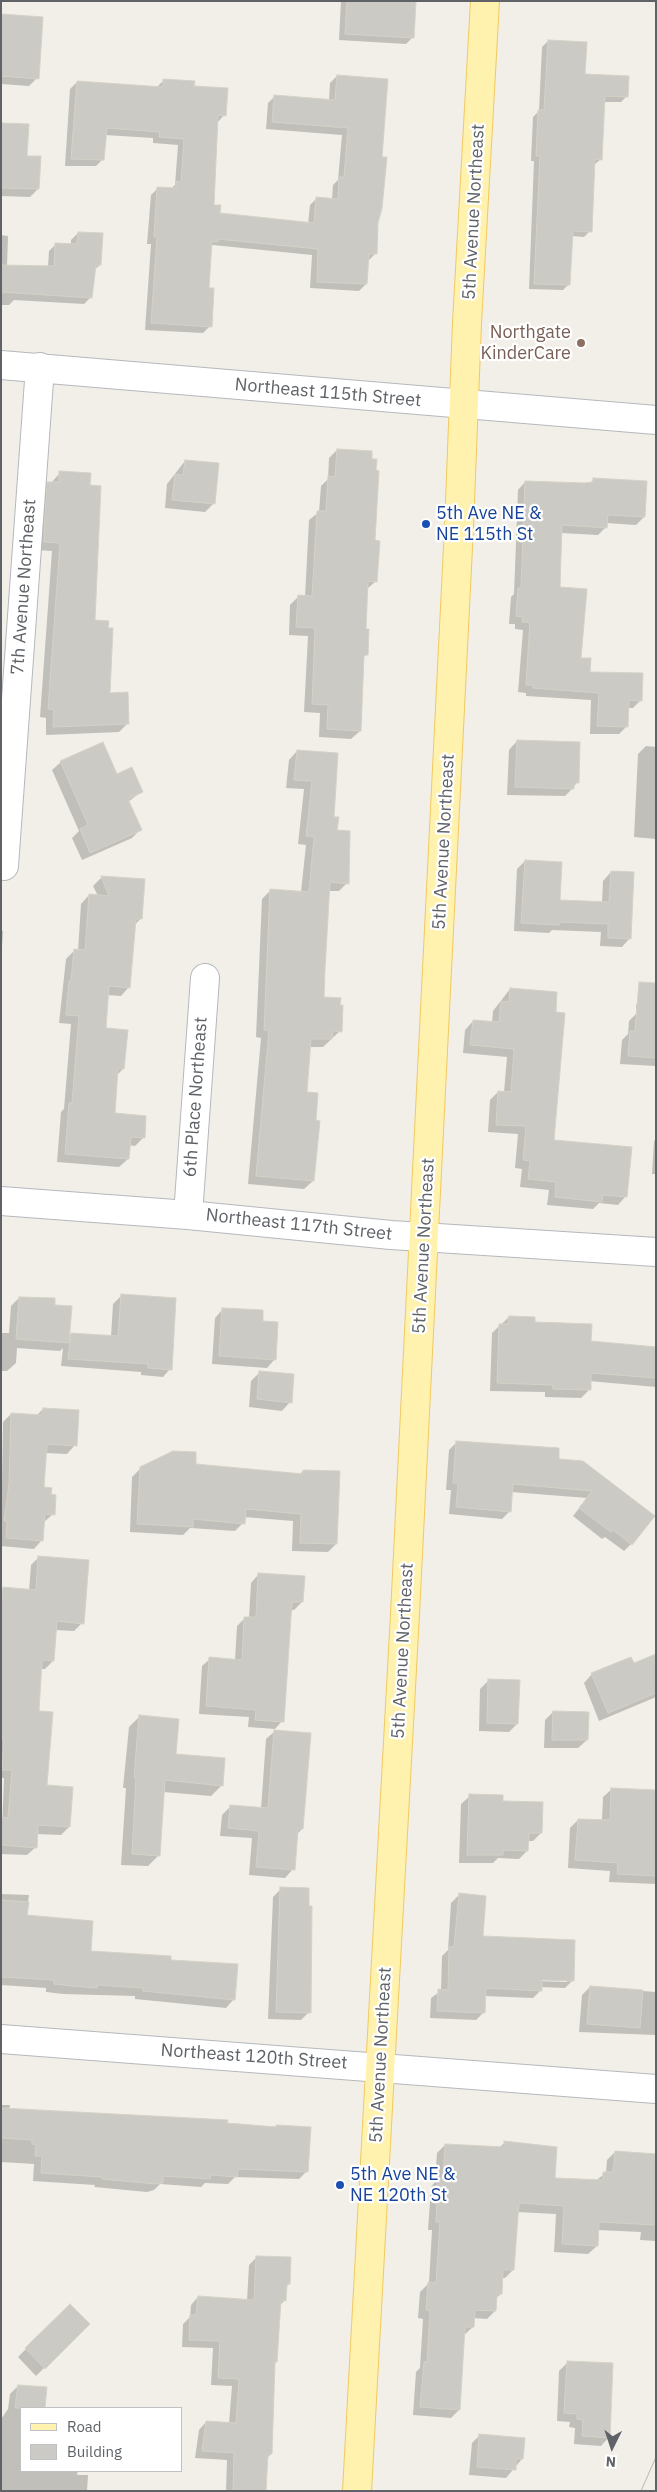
<!DOCTYPE html>
<style>
body{margin:0}
#map{position:relative;width:657px;height:2492px;overflow:hidden;background:#f1efe8;font-family:"IBM Plex Sans",sans-serif}
canvas{display:block}
.frame{position:absolute;inset:0;border:2px solid #5f6368;pointer-events:none}
.legend{position:absolute;left:20px;top:2407px;width:162px;height:65px;box-sizing:border-box;background:#fff;border:1px solid #bfc1c3;margin:0;padding:6px 9px;list-style:none;font-size:15px;color:#5f6368}
.legend li{display:flex;align-items:center;gap:10px;height:25px}
.legend b{width:25px;border:1px solid #bfc1c3}
.north{position:absolute;left:587px;top:2422px;width:50px;height:50px;-webkit-text-stroke:4px #fff;paint-order:stroke;rotate:184deg;font-size:14px;font-weight:700;line-height:20px;text-align:center;color:#5f6368}
.north::after{content:'';display:block;margin:auto;width:18px;height:22px;background:#5f6368;clip-path:polygon(50% 0,100% 100%,50% 72%,0 100%)}
</style>
<div id="map">
<canvas width="657" height="2492"></canvas>
<div class="frame"></div>
<ul class="legend">
<li><b style="height:6px;background:#fff2af"></b>Road</li>
<li><b style="height:14px;background:#cccac5"></b>Building</li>
</ul>
<div class="north">N</div>
</div>
<script>
const ctx = document.querySelector('canvas').getContext('2d');
ctx.lineJoin = 'round';
function fill(path, color) { ctx.fillStyle = color; ctx.fill(path, 'evenodd'); }
const poly = rows => new Path2D(rows.map(r => 'M' + r).join(''));
function strokePath(path, color, width, dash) { ctx.strokeStyle = color; ctx.lineWidth = width; ctx.lineCap = dash ? 'butt' : 'round'; ctx.setLineDash(dash || []); ctx.stroke(path); }
function write(font, color, halo, rows, align = 'center') {
  ctx.font = font + ' "IBM Plex Sans",sans-serif'; ctx.lineWidth = 4.5; ctx.setLineDash([]); ctx.textBaseline = 'middle'; ctx.strokeStyle = halo; ctx.fillStyle = color; for (const [text, x, y, turn = 0] of rows) {
    ctx.save(); ctx.translate(x, y); ctx.rotate((+turn || 0) * Math.PI / 180); ctx.textAlign = isNaN(turn) ? turn : align; if (halo) ctx.strokeText(text, 0, 0); ctx.fillText(text, 0, 0); ctx.restore();
  }
}
fill(poly([
 [341,1,415,1,413,37,406,44,339,40],
 [1,15,37,78,29,86,1,84],
 [548,41,584,75,627,96,621,102,604,102,601,159,594,165,590,231,584,237,571,236,569,284,563,290,529,289,534,161,531,161,533,117,539,111,542,47],
 [337,76,377,223,375,254,368,261,366,284,359,291,310,288,312,255,213,245,210,248,207,289,210,326,203,333,145,330,151,244,147,244,151,195,158,188,171,189,175,185,178,145,153,143,153,138,105,135,103,159,96,166,65,166,70,89,77,82,156,88,164,80,193,87,224,115,218,122,213,206,219,214,308,224,310,205,317,198,332,199,333,185,338,180,342,135,266,129,268,103,275,96,329,101,330,83],
 [1,124,38,189,30,197,1,196],
 [78,233,100,265,94,270,91,297,84,304,14,300,9,305,1,305,1,235,8,236,7,266,48,267,49,251,56,244,71,245,71,240],
 [337,450,373,542,376,581,367,589,365,630,366,655,363,658,360,731,351,739,319,737,320,713,304,712,308,636,289,635,290,605,299,596,305,597,309,520,319,512,321,486,328,479,329,458],
 [185,461,214,503,205,512,165,508,167,484],
 [60,473,108,694,128,723,119,732,46,735,46,718,40,717,52,551,36,550,40,492,48,483,51,483],
 [594,479,644,517,636,525,606,523,606,527,598,535,561,533,559,588,580,659,589,673,641,700,633,708,628,708,627,726,619,734,590,734,591,700,526,696,526,693,518,692,523,630,515,629,515,624,509,624,511,597,514,594,518,490,525,482,589,484],
 [517,741,577,782,573,788,565,796,507,795,509,750],
 [646,746,656,747,656,839,634,837,638,754],
 [297,751,332,818,347,883,339,891,328,891,323,998,340,1031,323,1047,309,1047,306,1093,313,1181,304,1189,248,1184,261,1038,256,1037,262,899,270,891,301,892,306,845,298,844,304,789,286,788,289,760],
 [61,762,116,776,141,792,128,802,140,830,132,838,82,860,72,838,79,831,52,770],
 [525,861,558,901,602,903,603,881,611,872,630,938,622,947,600,946,601,932,552,930,549,933,514,931,517,869],
 [101,878,144,880,141,918,134,926,129,987,121,996,107,995,104,1030,123,1069,117,1075,114,1114,144,1137,135,1146,129,1145,128,1159,119,1167,57,1162,61,1112,64,1109,71,1024,59,1023,66,959,74,951,78,951,81,904,89,895,98,896,93,886],
 [1,931,3,931,1,964],
 [510,989,553,1141,626,1196,618,1205,599,1203,593,1209,547,1205,549,1190,520,1187,522,1169,515,1168,518,1134,488,1132,490,1100,498,1092,504,1092,507,1057,463,1053,465,1030,473,1021,492,1023,493,1011],
 [645,997,656,998,656,1066,620,1064,622,1040,628,1034,629,1021,636,1014,636,1005],
 [656,1139,656,1174,652,1174,654,1141],
 [121,1296,170,1369,163,1377,141,1375,141,1372,61,1366,63,1348,60,1351,17,1348,16,1363,7,1371,1,1371,1,1333,9,1333,11,1306,19,1298,53,1306,68,1337,71,1334,111,1337,113,1304],
 [223,1309,261,1322,275,1359,267,1368,212,1364,215,1318],
 [509,1317,590,1342,656,1348,656,1387,589,1381,589,1390,581,1398,545,1397,545,1392,490,1391,492,1333],
 [260,1372,290,1402,282,1411,249,1407,251,1381],
 [43,1409,75,1445,67,1454,46,1453,43,1488,50,1495,53,1514,43,1523,42,1540,34,1549,1,1546,3,1422,11,1414,36,1416],
 [457,1442,557,1460,583,1462,631,1544,624,1551,605,1537,602,1539,573,1516,587,1498,511,1492,510,1511,502,1519,449,1514,451,1490,446,1490,449,1450],
 [194,1465,299,1475,303,1471,336,1544,328,1552,292,1551,293,1521,244,1517,243,1523,235,1531,190,1528,183,1535,130,1532,132,1477,141,1468],
 [39,1557,82,1623,74,1631,55,1630,53,1661,45,1669,40,1669,38,1712,46,1786,69,1827,61,1835,36,1834,36,1847,27,1855,1,1854,4,1778,1,1778,1,1591,3,1589,29,1591,31,1565],
 [258,1575,302,1602,294,1610,290,1610,282,1721,275,1729,248,1727,249,1717,199,1714,202,1666,210,1659,235,1660,237,1626,245,1618,249,1618,251,1583],
 [656,1660,656,1697,599,1721,584,1683,592,1674],
 [489,1680,517,1724,509,1732,479,1731,480,1689],
 [553,1712,587,1740,578,1748,544,1748,545,1720],
 [140,1716,174,1755,222,1785,211,1796,163,1792,159,1855,148,1866,121,1865,126,1788,123,1788,129,1727],
 [275,1731,302,1829,296,1835,293,1869,285,1878,249,1875,252,1838,220,1836,222,1815,230,1807,261,1809,266,1739],
 [612,1789,656,1823,656,1884,609,1882,610,1871,568,1868,570,1828,578,1820,602,1821,603,1797],
 [470,1796,502,1803,541,1833,533,1841,528,1841,527,1851,519,1859,498,1858,493,1863,459,1863,461,1804],
 [281,1889,309,2012,301,2020,268,2019,273,1897],
 [1,1894,29,1895,26,1916,89,1952,170,1961,234,1999,226,2008,135,1999,135,1996,63,1994,46,1992,46,1988,1,1985],
 [459,1895,482,1937,573,1980,565,1988,541,1987,541,1990,533,1998,485,1996,484,2012,476,2020,430,2018,431,1998,441,1991,442,1956,448,1950,451,1903],
 [536,1978,567,1979,567,1982,536,1981],
 [590,1987,656,1992,656,2035,579,2032,582,1995],
 [1,2105,10,2105,9,2110,274,2128,277,2126,307,2171,299,2179,235,2177,228,2184,205,2183,201,2187,160,2184,154,2190,147,2192,94,2187,95,2185,33,2181,34,2164,1,2162],
 [505,2142,554,2179,595,2181,606,2173,607,2160,615,2152,656,2155,656,2241,640,2240,641,2232,598,2230,597,2246,588,2254,554,2252,556,2214,517,2212,513,2270,505,2278,502,2278,501,2294,496,2298,495,2311,487,2319,473,2318,473,2327,464,2335,459,2410,451,2418,413,2415,416,2372,420,2368,423,2319,418,2318,420,2292,429,2283,432,2230,428,2230,431,2187,435,2182,437,2153,445,2145,499,2148],
 [257,2257,289,2284,286,2287,285,2300,279,2306,276,2362,274,2364,271,2454,266,2459,264,2491,226,2491,227,2460,195,2458,199,2430,206,2422,229,2423,232,2386,211,2385,213,2348,182,2347,183,2324,190,2317,191,2305,198,2297,247,2301,249,2265],
 [70,2305,88,2324,36,2376,18,2357],
 [567,2363,609,2437,601,2446,574,2444,575,2428,569,2427,570,2422,557,2421,559,2371],
 [18,2386,46,2388,44,2408,21,2408,21,2471,78,2471,77,2475,88,2475,87,2491,1,2491,1,2419,8,2409,10,2394],
 [480,2435,522,2459,506,2478,469,2475,472,2443]
]), '#0003');
const building = poly([
 [347,1,416,1,414,38,345,34,347,1],
 [1,14,43,17,39,79,1,76,1,14],
 [548,40,587,42,585,74,629,76,628,97,605,96,602,160,595,159,592,232,573,231,570,285,534,284,540,156,536,156,538,110,544,110,548,40],
 [337,75,388,79,382,157,387,157,382,208,378,223,377,254,369,254,367,284,317,282,318,249,218,239,218,242,212,241,209,288,214,288,212,327,151,323,157,237,154,237,157,187,176,188,176,181,181,182,184,139,159,137,160,132,107,128,104,160,71,159,77,81,163,87,163,79,195,81,194,86,228,88,226,116,218,115,214,205,221,205,220,213,314,223,316,197,338,199,339,177,344,177,348,128,272,122,274,95,335,100,337,75],
 [1,123,29,124,27,156,41,156,39,189,1,188,1,123],
 [78,232,103,233,101,265,96,265,92,298,1,292,1,265,54,266,55,243,77,244,78,232],
 [337,449,372,451,372,459,377,459,376,470,379,471,375,540,380,541,377,582,368,581,366,629,369,629,368,655,364,655,361,731,327,729,328,705,312,704,315,628,296,627,298,595,312,596,317,511,326,511,328,476,335,477,337,449],
 [185,460,219,463,215,504,172,500,175,474,183,475,185,460],
 [59,471,91,473,90,485,101,486,95,620,109,621,108,628,113,628,110,693,128,692,129,724,53,727,54,710,48,709,60,543,44,542,45,511,47,482,59,482,59,471],
 [593,478,647,481,645,517,608,515,607,528,562,525,560,587,587,589,581,658,591,658,590,672,643,673,642,701,629,700,628,727,597,726,599,693,533,688,533,685,526,685,530,622,522,622,523,617,516,616,518,588,521,588,525,481,585,483,593,482,593,478],
 [517,740,580,742,579,783,574,783,574,789,515,787,517,740],
 [103,742,117,774,132,767,143,792,128,799,142,830,90,853,80,829,88,825,60,761,103,742],
 [297,750,338,753,334,817,339,817,337,830,350,831,349,884,330,882,325,969,324,997,341,998,340,1005,343,1005,342,1032,333,1031,332,1039,311,1039,307,1092,318,1093,316,1120,320,1121,314,1181,256,1176,269,1030,264,1030,270,889,309,892,314,837,306,836,312,781,294,780,297,750],
 [525,860,562,862,560,900,609,902,611,871,634,872,631,939,608,938,608,924,559,922,559,925,521,923,525,860],
 [101,876,145,879,142,919,136,919,130,988,109,986,106,1028,128,1030,124,1069,118,1069,115,1113,146,1116,145,1138,131,1137,129,1159,65,1154,69,1103,72,1103,79,1016,66,1015,69,981,71,981,74,949,85,950,89,894,109,896,101,876],
 [639,982,656,983,656,1058,628,1056,630,1031,635,1031,639,982],
 [510,988,557,992,556,1012,565,1013,554,1140,632,1147,627,1197,603,1195,602,1202,555,1197,556,1182,528,1179,530,1161,523,1160,526,1126,496,1125,498,1091,511,1092,514,1049,470,1045,473,1020,499,1022,501,1001,509,1002,510,988],
 [121,1294,176,1298,172,1370,148,1368,148,1364,68,1359,71,1333,118,1336,121,1294],
 [19,1297,55,1298,55,1305,72,1306,69,1343,16,1339,19,1297],
 [222,1308,263,1310,263,1321,278,1322,276,1360,219,1356,222,1308],
 [509,1316,535,1317,535,1322,592,1324,591,1341,656,1347,656,1378,591,1373,591,1390,553,1389,553,1385,497,1383,499,1324,508,1324,509,1316],
 [259,1371,294,1374,292,1403,257,1399,259,1371],
 [43,1408,79,1410,77,1446,47,1444,44,1487,52,1488,51,1494,56,1495,55,1515,45,1514,43,1541,6,1538,7,1521,4,1521,9,1484,11,1413,42,1415,43,1408],
 [456,1441,559,1448,559,1459,583,1461,655,1516,632,1545,613,1530,611,1532,579,1508,592,1491,513,1484,511,1512,456,1507,458,1483,453,1483,456,1441],
 [173,1451,196,1452,196,1464,303,1474,303,1470,340,1471,337,1544,300,1543,301,1514,246,1509,245,1524,193,1519,193,1527,137,1524,140,1467,173,1451],
 [38,1556,89,1560,84,1624,57,1621,54,1661,42,1660,39,1711,53,1712,47,1785,73,1787,70,1827,38,1825,37,1848,1,1845,1,1817,8,1818,12,1770,2,1770,4,1740,1,1739,1,1608,3,1587,36,1590,38,1556],
 [258,1573,305,1576,303,1602,292,1602,284,1722,255,1720,256,1710,206,1706,209,1657,242,1660,244,1617,256,1617,258,1573],
 [656,1654,656,1693,608,1713,591,1673,631,1657,634,1663,656,1654],
 [488,1679,520,1680,518,1724,487,1723,488,1679],
 [553,1711,589,1712,588,1740,552,1740,553,1711],
 [139,1715,179,1719,176,1754,225,1758,223,1786,165,1780,160,1856,132,1854,136,1778,134,1777,139,1715],
 [274,1730,311,1733,303,1829,298,1829,295,1870,256,1867,259,1831,228,1828,230,1805,268,1808,274,1730],
 [611,1788,656,1790,656,1876,617,1874,618,1863,575,1860,578,1819,610,1820,611,1788],
 [469,1794,503,1795,503,1801,543,1802,542,1833,529,1833,528,1851,503,1850,503,1855,467,1855,469,1794],
 [280,1887,309,1888,309,1906,312,1906,311,2013,276,2012,280,1887],
 [459,1893,486,1896,483,1936,575,1940,574,1981,542,1980,542,1991,486,1988,485,2013,437,2011,438,1989,448,1990,449,1947,454,1947,459,1893],
 [1,1900,29,1902,27,1915,93,1921,91,1951,171,1956,171,1960,238,1964,235,2000,143,1991,143,1988,97,1985,97,1988,72,1986,54,1984,54,1980,1,1977,1,1900],
 [590,1986,643,1990,640,2028,587,2024,590,1986],
 [1,2108,228,2120,227,2123,276,2127,276,2125,311,2127,308,2172,238,2169,237,2177,211,2175,210,2179,163,2176,163,2183,156,2184,102,2179,102,2177,41,2173,42,2156,35,2156,36,2145,32,2144,32,2140,1,2138,1,2108],
 [504,2141,557,2147,555,2178,603,2180,603,2172,613,2172,615,2151,656,2154,656,2225,599,2222,598,2246,562,2244,564,2206,519,2203,514,2270,503,2270,502,2294,497,2294,496,2311,475,2310,474,2327,465,2327,460,2410,420,2407,424,2362,427,2362,430,2311,426,2310,428,2282,436,2283,440,2222,436,2222,438,2178,443,2178,445,2144,504,2147,504,2141],
 [256,2256,291,2257,290,2284,287,2284,286,2301,281,2300,277,2362,275,2362,272,2454,268,2454,266,2491,233,2491,234,2453,202,2451,206,2421,236,2423,239,2379,218,2378,220,2341,189,2340,190,2315,196,2315,198,2296,254,2300,256,2256],
 [70,2304,90,2324,45,2369,25,2348,70,2304],
 [567,2361,613,2363,610,2438,582,2436,583,2420,577,2419,577,2414,564,2413,567,2361],
 [18,2385,47,2387,45,2408,15,2408,18,2385],
 [479,2434,525,2438,523,2459,516,2459,516,2470,477,2467,479,2434]
]);
fill(building, '#cccac5');
strokePath(building, '#d6d1c6', 1);
const minor = poly([
 [1,365,656,420],
 [4,866,40,367],
 [1,1201,188,1215,391,1235,656,1252],
 [188,1215,205,978],
 [1,2039,656,2089]
]);
const major = poly([
 [357,2491,405,1614,459,527,467,323,485,1]
]);
strokePath(minor, '#b5b8bc', 30);
strokePath(major, '#f2c960', 30);
strokePath(minor, '#fff', 28);
strokePath(major, '#fff2af', 28);
strokePath(poly([
 [641,2491,656,2457]
]), '#b6b7b8', 1);
for (const [x, y, r, color] of [
 [581,343,5,"#8d6e63"],
 [426,524,5,"#1a4fb4"],
 [340,2185,5,"#1a4fb4"]
]) { const dot = new Path2D(); dot.arc(x, y, r, 0, 2 * Math.PI); ctx.fillStyle = color; ctx.fill(dot); strokePath(dot, '#fff', 2); }
write('18px', '#5f6368', '#fff', [
 ["5th Avenue Northeast",474,212,-87],
 ["Northeast 115th Street",328,393,5],
 ["7th Avenue Northeast",24,587,-86],
 ["5th Avenue Northeast",444,842,-87],
 ["6th Place Northeast",196,1097,-86],
 ["Northeast 117th Street",299,1225,6],
 ["5th Avenue Northeast",424,1246,-87],
 ["5th Avenue Northeast",403,1651,-87],
 ["5th Avenue Northeast",381,2055,-87],
 ["Northeast 120th Street",254,2057,4]
]);
write('18px', '#785e54', '#fff', [
 ["Northgate",571,333],
 ["KinderCare",571,354]
], 'right');
write('18px', '#164399', '#fff', [
 ["5th Ave NE &",436,514],
 ["NE 115th St",436,535],
 ["5th Ave NE &",350,2175],
 ["NE 120th St",350,2196]
], 'left');
</script>
